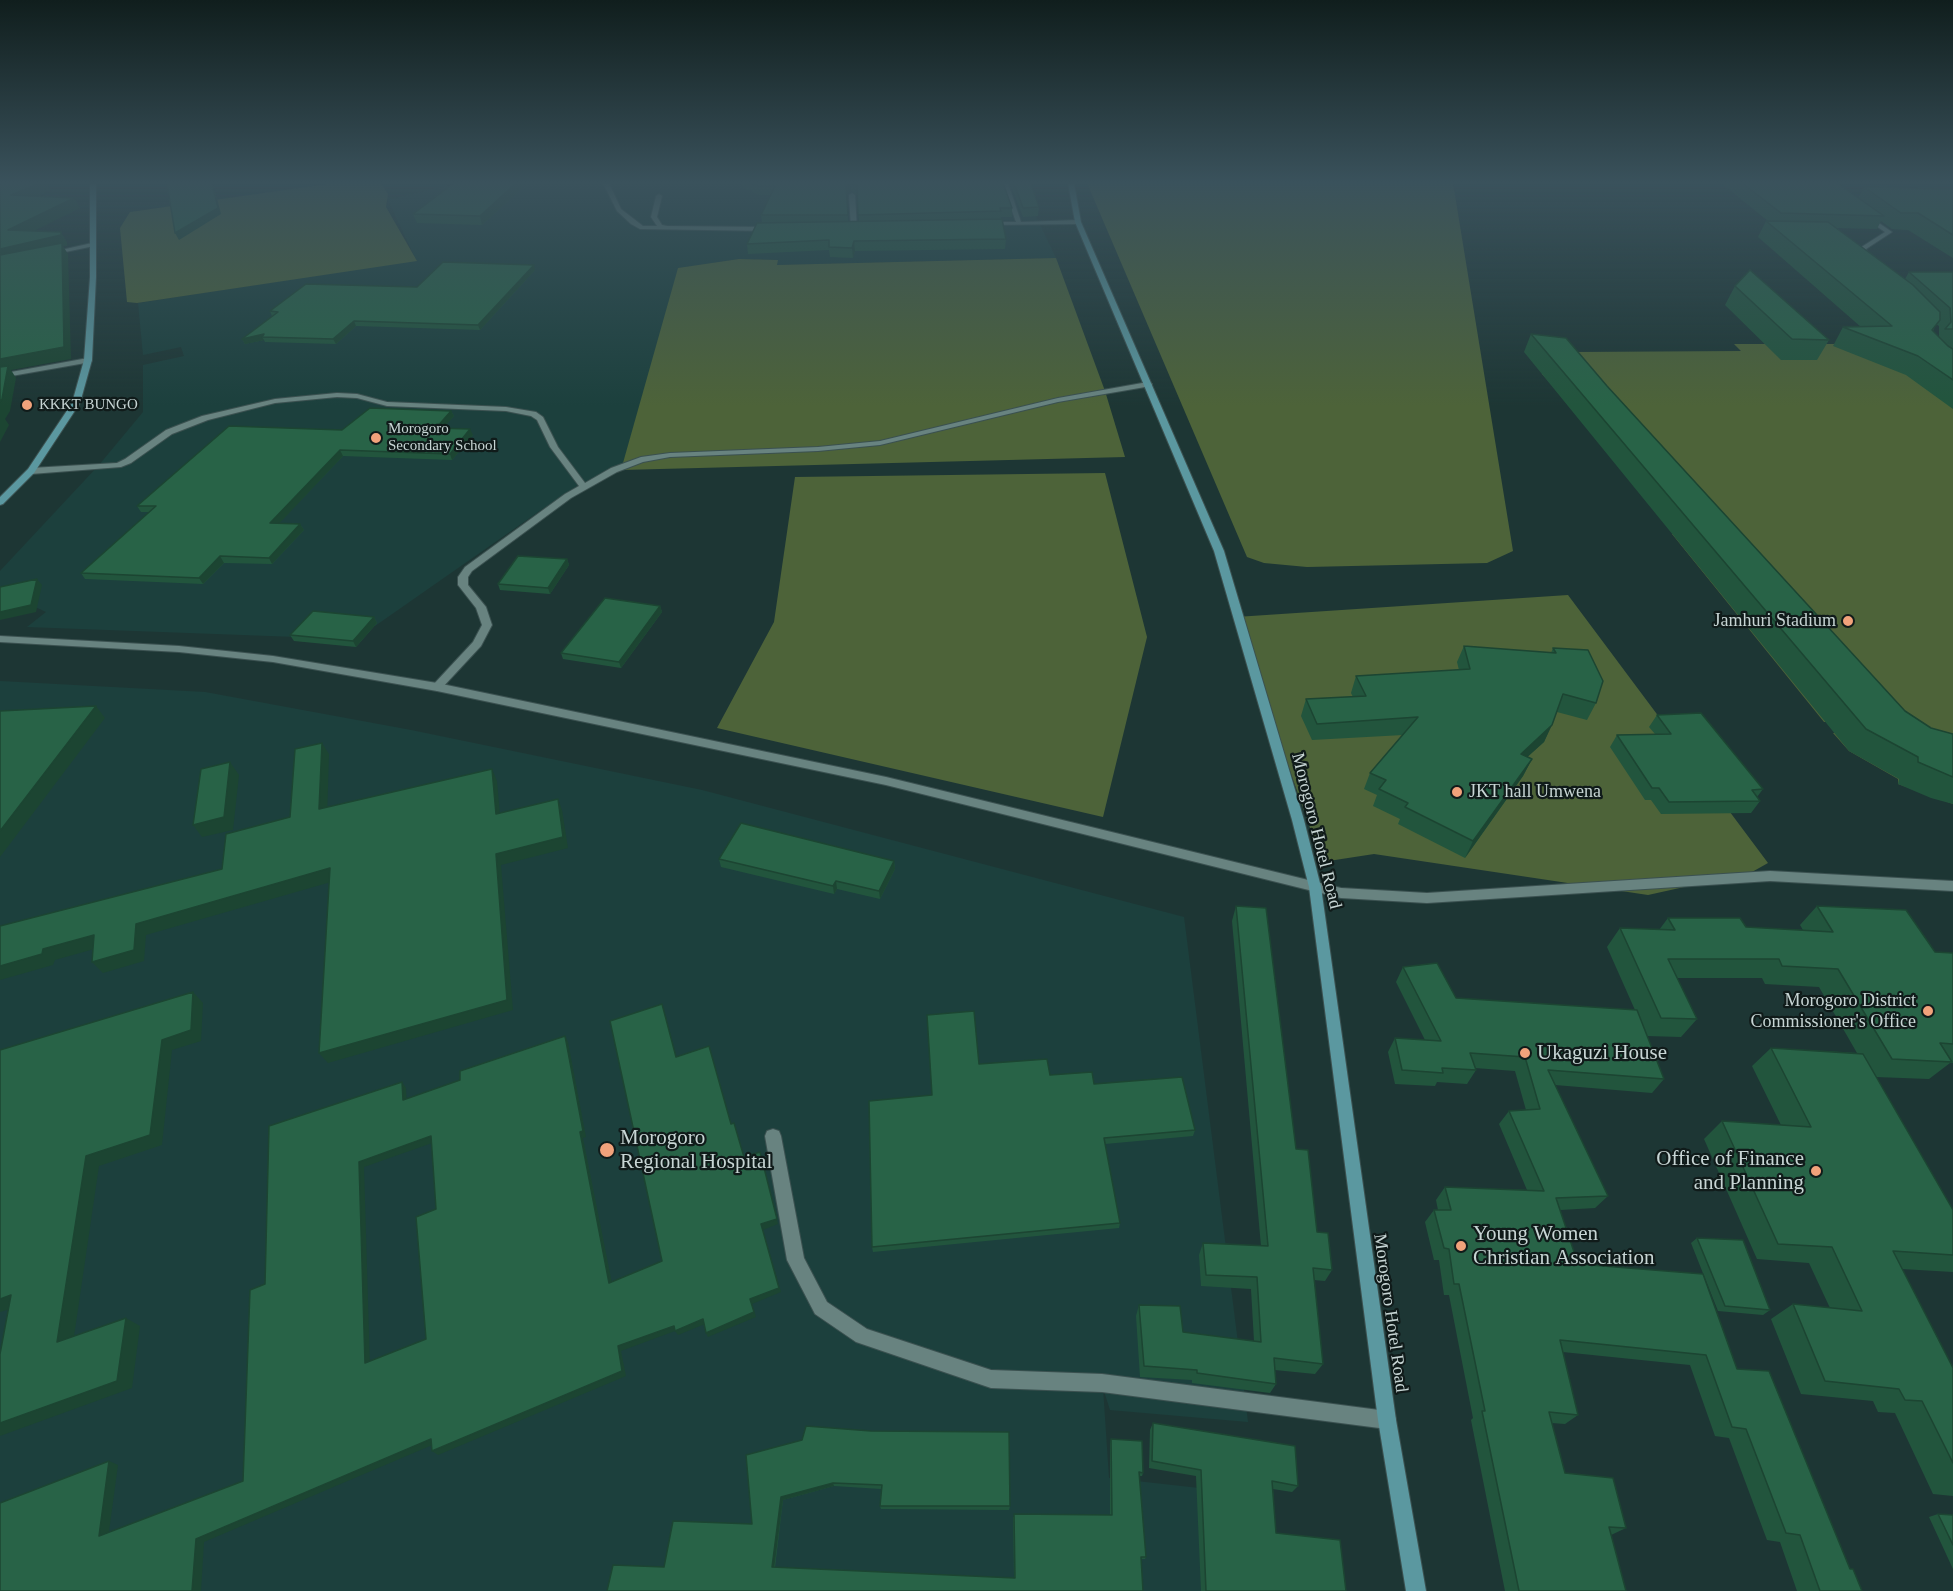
<!DOCTYPE html>
<style>
body{margin:0}
canvas{display:block;background:#1d3634}
</style>
<canvas width="1953" height="1591"></canvas>
<script>
const ctx = document.querySelector('canvas').getContext('2d');
ctx.lineJoin = 'round';
function fill(path, color) { ctx.fillStyle = color; ctx.fill(path, 'evenodd'); }
const poly = rows => new Path2D(rows.map(r => 'M' + r).join(''));
function strokePath(path, color, width, dash) { ctx.strokeStyle = color; ctx.lineWidth = width; ctx.lineCap = dash ? 'butt' : 'round'; ctx.setLineDash(dash || []); ctx.stroke(path); }
function write(font, color, halo, rows, align = 'center') {
  ctx.font = font + ' "Times New Roman",serif'; ctx.lineWidth = 4.5; ctx.setLineDash([]); ctx.textBaseline = 'middle'; ctx.strokeStyle = halo; ctx.fillStyle = color; for (const [text, x, y, turn = 0] of rows) {
    ctx.save(); ctx.translate(x, y); ctx.rotate((+turn || 0) * Math.PI / 180); ctx.textAlign = isNaN(turn) ? turn : align; if (halo) ctx.strokeText(text, 0, 0); ctx.fillText(text, 0, 0); ctx.restore();
  }
}
fill(poly([
 [459,183,1020,183,1056,258,777,265,778,260,739,259,679,268,622,469,544,508,375,626,304,620,297,637,27,627,46,612,0,590,0,571,99,465,143,412,143,365,184,356,181,347,143,355,138,303,416,260,388,200],
 [0,681,205,692,411,730,702,790,1184,917,1248,1422,1110,1410,1103,1388,1109,1478,1253,1494,1262,1591,0,1591]
]), '#1c403d');
fill(poly([
 [334,183,381,183,388,194,386,207,417,261,137,303,127,302,120,228,130,212],
 [1087,183,1453,183,1513,551,1487,563,1307,567,1264,563,1247,557],
 [1056,258,1105,391,1125,457,621,470,678,268,739,259,778,260,777,265],
 [1734,344,1852,344,1953,378,1953,804,1898,784,1898,779,1849,751,1833,733,1856,732,1848,722,1824,722,1672,534,1688,534,1542,374,1552,374,1573,352,1741,351],
 [1105,473,1147,637,1103,817,717,728,774,622,795,477],
 [1568,595,1768,863,1752,872,1648,895,1374,854,1322,862,1236,617]
]), '#4d6339');
const lane = poly([
 [603,183,609,183,621,209,643,226,657,226,651,217,656,196,659,194,662,196,657,217,662,225,667,226,770,227,773,229,770,231,640,229,631,224,617,211,603,183],
 [1002,183,1008,183,1021,222,1078,220,1081,222,1078,224,986,225,988,222,1016,222,1002,183],
 [852,193,855,195,857,229,854,231,851,229,849,195,852,193],
 [1863,215,1867,215,1892,232,1866,249,1870,262,1867,264,1864,262,1860,248,1885,232,1863,217,1863,215],
 [1148,382,1152,384,1151,386,1058,402,880,445,818,451,670,457,643,462,617,472,571,498,472,571,468,577,468,585,486,607,492,625,481,646,441,689,437,691,432,687,433,685,473,642,482,625,476,608,458,585,458,577,465,567,565,494,579,486,550,447,537,420,531,416,506,411,387,406,357,398,337,397,275,403,208,420,172,434,131,463,121,467,31,474,27,471,31,468,117,463,125,459,166,430,202,416,275,399,337,393,357,394,387,402,506,407,536,412,543,417,558,447,585,483,611,468,641,457,670,453,818,447,880,441,1058,398,1148,382],
 [773,1129,779,1131,781,1136,804,1258,827,1302,867,1329,991,1370,1102,1374,1387,1411,1394,1413,1396,1420,1394,1427,1387,1429,1102,1392,991,1388,856,1342,815,1314,787,1260,765,1136,767,1131,773,1129]
]);
const street = poly([
 [92,243,94,246,51,255,48,253,92,243],
 [88,358,92,360,91,362,0,378,0,374,88,358],
 [0,636,179,646,273,656,437,683,886,777,1341,888,1427,893,1770,871,1953,881,1953,891,1770,881,1427,903,1341,898,886,785,437,691,273,662,179,652,0,642,0,636]
]);
const secondary = poly([
 [90,183,96,183,96,277,92,360,80,403,34,473,3,504,0,505,0,497,28,469,72,403,84,360,90,277,90,183],
 [1068,183,1074,183,1081,222,1224,551,1304,820,1321,887,1396,1420,1426,1591,1406,1591,1378,1420,1309,887,1292,820,1214,551,1075,222,1068,183]
]);
strokePath(lane, '#3b5150', 2);
strokePath(street, '#3b5150', 2);
strokePath(secondary, '#3b5150', 2);
fill(lane, '#688380');
fill(street, '#688380');
fill(secondary, '#5b98a0');
fill(poly([
 [454,183,528,183,482,225,417,223,413,214],
 [742,183,1003,183,1012,208,1012,217,1001,217,1006,239,1005,249,855,251,853,258,830,257,829,250,748,254,747,244,762,223,761,215,771,195,759,195,743,187],
 [851,191,857,195,859,221,848,222,847,195],
 [1010,183,1031,183,1039,207,1038,216,1023,217],
 [1721,183,1837,183,1858,198,1864,187,1953,189,1953,258,1908,230,1892,229,1881,221,1877,229,1835,228,1905,279,1909,272,1953,272,1953,409,1906,375,1833,346,1843,327,1861,327,1758,237,1766,221,1768,221],
 [1936,324,1939,326,1939,337,1933,331],
 [535,270,480,330,356,326,336,344,265,342,264,340,245,344,242,339,272,316,270,311,417,287],
 [1735,286,1829,340,1817,360,1781,360,1725,305],
 [1531,334,1607,386,1905,711,1931,728,1953,734,1953,804,1931,798,1898,784,1899,779,1849,751,1524,352],
 [451,411,454,416,443,428,473,435,452,460,343,456,279,523,300,524,304,530,272,564,224,563,203,584,85,579,81,573,150,512,141,512,137,506,342,430],
 [567,559,569,565,550,594,500,590,498,584],
 [660,606,662,612,621,668,563,659,561,653],
 [374,617,377,623,356,647,294,641,290,635],
 [1464,646,1551,653,1553,648,1596,703,1587,720,1557,712,1544,742,1527,757,1532,759,1523,776,1465,858,1398,824,1400,819,1373,806,1377,795,1364,789,1370,773,1403,735,1312,740,1301,716,1306,699,1353,697,1351,693,1356,676,1459,670,1457,662],
 [1657,715,1763,789,1757,797,1760,801,1751,813,1661,814,1651,800,1645,800,1610,747,1617,735,1655,734,1649,727],
 [719,859,894,861,895,869,880,899,837,889,834,894,721,867],
 [1236,906,1296,1149,1317,1232,1332,1270,1325,1281,1314,1280,1323,1364,1315,1374,1275,1370,1276,1384,1270,1393,1192,1383,1192,1380,1140,1377,1136,1316,1139,1305,1183,1332,1254,1341,1251,1289,1201,1286,1199,1255,1203,1243,1261,1246,1232,921],
 [1817,906,1935,952,1953,953,1953,1063,1950,1063,1929,1079,1876,1077,1953,1210,1953,1272,1902,1269,1953,1368,1953,1496,1933,1494,1895,1413,1878,1412,1873,1401,1801,1394,1771,1319,1793,1304,1830,1308,1809,1263,1757,1259,1704,1139,1722,1121,1781,1125,1752,1066,1771,1048,1857,1053,1819,987,1765,984,1762,978,1677,978,1697,1019,1681,1037,1647,1036,1664,1079,1652,1093,1555,1085,1608,1196,1595,1208,1560,1210,1578,1264,1737,1369,1862,1591,1797,1591,1780,1542,1767,1540,1729,1438,1715,1436,1690,1365,1563,1352,1578,1415,1565,1424,1552,1423,1565,1473,1626,1528,1611,1535,1626,1591,1505,1591,1471,1420,1473,1418,1449,1295,1444,1295,1439,1260,1434,1260,1425,1222,1434,1210,1438,1210,1436,1200,1445,1187,1527,1190,1499,1124,1509,1111,1526,1110,1515,1071,1475,1068,1476,1070,1467,1084,1437,1082,1435,1086,1395,1084,1388,1052,1395,1038,1425,1040,1396,982,1403,967,1456,998,1635,1010,1607,947,1620,928,1659,930,1668,918,1746,927,1803,930,1800,925],
 [979,1064,1050,1075,1094,1084,1195,1130,1193,1136,1105,1144,1120,1223,1119,1228,873,1252,872,1247,932,1095],
 [1697,1238,1770,1310,1763,1315,1718,1311,1691,1243],
 [1153,1423,1298,1486,1292,1492,1273,1489,1276,1533,1346,1591,1201,1591,1196,1476,1149,1468,1150,1430],
 [1111,1439,1143,1473,1142,1476,1139,1476,1146,1557,1145,1559,1141,1559,1143,1591,664,1567,752,1524,746,1455,1010,1506,1009,1510,881,1509,880,1506,881,1489,834,1486,783,1500,775,1567,1014,1578,1013,1517,1110,1515,1110,1443],
 [1938,1514,1953,1515,1953,1569,1929,1517]
]), '#22553d');
fill(poly([
 [40,183,46,183,51,190,17,205,11,195],
 [212,183,213,183,221,214,179,240,175,233],
 [516,183,528,183,482,225,480,216],
 [849,183,850,183,851,191,847,195,849,225,846,186],
 [74,198,80,208,14,241,8,230],
 [61,232,67,242,67,246,63,246,68,254,71,359,11,370,16,378,10,411,5,419,9,425,0,442,0,249],
 [854,241,855,251,853,258,852,248],
 [534,265,535,270,480,330,478,325],
 [354,321,356,326,336,344,333,339],
 [264,334,262,337,264,340,245,344,242,339],
 [451,411,454,416,438,434,436,428],
 [470,429,473,435,452,460,450,454],
 [340,450,343,456,274,529,270,523],
 [300,524,304,530,272,564,269,558],
 [220,556,224,563,203,584,199,578],
 [567,559,569,565,550,594,548,588],
 [37,579,42,585,36,612,0,620,0,612],
 [660,606,662,612,621,668,619,662],
 [374,617,377,623,356,647,353,641],
 [96,706,105,718,0,857,0,831],
 [1552,725,1544,742,1512,771,1521,754],
 [322,743,329,754,327,820,319,809],
 [1532,759,1523,776,1465,858,1473,841],
 [230,762,239,775,233,830,202,837,193,825],
 [492,769,497,781,501,825,496,814],
 [558,799,562,810,568,848,501,865,513,1010,328,1063,319,1053,496,854],
 [894,861,895,869,880,899,879,891],
 [330,868,338,880,146,935,144,961,103,973,92,962,136,924],
 [836,881,837,889,834,894,833,886],
 [94,935,105,946,55,960,53,965,0,980,0,966,43,949],
 [193,992,203,1003,201,1041,172,1050,162,1145,99,1166,72,1350,57,1342,86,1156],
 [662,1004,664,1010,678,1063,676,1057],
 [565,1036,568,1042,586,1137,583,1138,613,1288,609,1283,580,1132],
 [402,1082,406,1088,407,1106,403,1100],
 [431,1136,435,1142,364,1167,370,1367,365,1363,359,1162],
 [762,1157,778,1224,763,1230,781,1292,752,1304,756,1317,708,1337,706,1333,761,1224],
 [11,1295,26,1304,0,1312,0,1299],
 [126,1318,140,1326,132,1388,0,1436,0,1423],
 [703,1319,705,1324,678,1335,675,1331,621,1351,626,1376,438,1455,432,1451,618,1346,674,1326],
 [431,1439,437,1443,204,1542,201,1591,192,1591,196,1539],
 [109,1461,118,1465,108,1539,99,1536],
 [833,1483,834,1486,783,1500,774,1569,772,1567,781,1497]
]), '#1c4532');
const building = poly([
 [0,183,40,183,11,195,74,198,8,230,61,232,61,235,0,249,0,183],
 [167,183,212,183,218,208,175,233,167,183],
 [454,183,516,183,480,216,413,214,454,183],
 [751,183,849,183,846,186,848,215,761,215,775,186,757,186,751,183],
 [851,183,1003,183,1012,208,1000,208,1001,211,858,215,857,186,851,183],
 [1014,183,1031,183,1039,207,1023,208,1014,183],
 [1742,183,1837,183,1884,216,1781,213,1742,183],
 [1864,187,1953,189,1953,235,1918,213,1901,213,1864,187],
 [1002,219,1006,239,854,241,852,248,829,247,829,240,747,244,757,223,1002,219],
 [1766,221,1828,222,1913,285,1940,312,1940,320,1932,330,1948,346,1953,349,1953,380,1918,356,1843,327,1892,326,1766,221],
 [62,243,64,347,0,359,0,255,62,243],
 [443,262,534,265,478,325,354,321,333,339,262,337,264,334,242,339,278,312,270,311,306,284,417,287,443,262],
 [1750,270,1829,340,1792,339,1735,286,1750,270],
 [1909,272,1953,272,1953,329,1945,329,1951,322,1950,308,1909,272],
 [1531,334,1566,338,1607,386,1905,711,1931,728,1953,734,1953,777,1918,762,1918,757,1866,729,1531,334],
 [8,366,2,399,0,402,0,367,8,366],
 [370,408,451,411,436,428,470,429,450,454,340,450,270,523,300,524,269,558,220,556,199,578,81,573,156,506,137,506,229,426,342,430,370,408],
 [518,556,567,559,548,588,498,584,518,556],
 [37,579,31,605,0,612,0,587,37,579],
 [605,598,660,606,619,662,561,653,605,598],
 [313,611,374,617,353,641,290,635,313,611],
 [1464,646,1556,653,1553,648,1588,650,1603,681,1596,703,1563,694,1552,725,1521,754,1532,759,1473,841,1405,807,1408,803,1379,789,1386,780,1370,773,1418,717,1317,724,1306,699,1366,696,1356,676,1470,669,1464,646],
 [96,706,0,831,0,711,96,706],
 [1701,713,1763,789,1752,790,1760,801,1669,802,1659,788,1652,788,1617,735,1671,734,1657,715,1701,713],
 [322,743,319,809,492,769,496,814,558,799,563,837,496,854,507,1000,319,1053,330,868,136,924,134,950,92,962,94,935,43,949,42,954,0,966,0,926,222,869,226,834,290,817,295,749,322,743],
 [230,762,224,817,193,825,201,769,230,762],
 [741,823,894,861,879,891,836,881,833,886,719,859,741,823],
 [1236,906,1266,908,1296,1149,1308,1150,1317,1232,1328,1233,1332,1270,1313,1268,1323,1364,1274,1358,1276,1384,1197,1373,1197,1370,1144,1366,1139,1305,1180,1306,1183,1332,1261,1342,1257,1277,1206,1275,1203,1243,1268,1246,1236,906],
 [1817,906,1906,910,1935,952,1953,953,1953,1044,1940,1043,1952,1062,1892,1059,1838,969,1782,966,1779,959,1668,959,1697,1019,1661,1018,1620,928,1675,930,1668,918,1740,918,1746,927,1833,932,1817,906],
 [1437,963,1456,998,1637,1010,1664,1079,1548,1070,1608,1196,1556,1198,1578,1264,1703,1274,1737,1369,1769,1371,1850,1569,1853,1569,1862,1591,1820,1591,1800,1535,1786,1533,1746,1429,1732,1427,1706,1355,1560,1340,1578,1415,1549,1412,1565,1473,1613,1478,1626,1528,1609,1527,1626,1591,1519,1591,1482,1411,1485,1411,1459,1284,1454,1284,1449,1249,1444,1248,1434,1210,1451,1210,1445,1187,1544,1191,1509,1111,1540,1109,1525,1057,1470,1053,1476,1070,1442,1068,1443,1073,1402,1070,1395,1038,1441,1041,1403,967,1437,963],
 [193,992,191,1030,162,1040,150,1135,86,1156,57,1342,126,1318,117,1381,0,1423,0,1354,11,1295,0,1299,0,1050,193,992],
 [662,1004,676,1057,709,1046,731,1124,734,1123,744,1157,760,1152,777,1219,761,1224,779,1288,750,1299,754,1312,706,1333,703,1319,675,1331,674,1326,618,1346,622,1371,432,1451,431,1439,196,1539,192,1591,0,1591,0,1503,109,1461,99,1536,243,1481,250,1290,265,1284,269,1126,402,1082,403,1100,460,1080,460,1071,565,1036,583,1131,580,1132,609,1283,662,1261,610,1021,662,1004],
 [431,1136,436,1209,416,1217,426,1339,365,1363,359,1162,431,1136],
 [974,1011,979,1064,1047,1059,1050,1075,1092,1072,1094,1084,1182,1077,1195,1130,1104,1138,1120,1223,872,1247,869,1101,932,1095,927,1015,974,1011],
 [1771,1048,1863,1054,1953,1210,1953,1255,1893,1251,1953,1368,1953,1463,1922,1401,1905,1400,1899,1389,1825,1381,1793,1304,1862,1311,1832,1247,1778,1244,1722,1121,1811,1127,1771,1048],
 [1697,1238,1743,1240,1770,1310,1725,1306,1697,1238],
 [1153,1423,1295,1446,1298,1486,1272,1481,1276,1533,1340,1540,1346,1591,1206,1591,1201,1470,1152,1461,1153,1423],
 [806,1426,871,1431,1009,1432,1010,1506,880,1506,882,1485,833,1483,781,1497,772,1567,1015,1578,1014,1514,1112,1515,1111,1439,1142,1441,1143,1473,1139,1472,1146,1557,1141,1557,1143,1591,607,1591,613,1565,664,1567,673,1521,752,1524,746,1455,802,1440,806,1426],
 [1938,1514,1953,1515,1953,1545,1938,1514]
]);
fill(building, '#286347');
strokePath(building, '#1c4532', 1.5);
const sky = ctx.createLinearGradient(0, 0, 0, 406);
sky.addColorStop(0, '#101e1d');
sky.addColorStop(0.45, '#3a525c');
sky.addColorStop(1, '#3a525c00');
ctx.fillStyle = sky;
ctx.fillRect(0, 0, 1953, 406);
for (const [x, y, r, color] of [
 [27,405,6,"#f1a27b"],
 [376,438,6,"#f1a27b"],
 [1848,621,6,"#f1a27b"],
 [1457,792,6,"#f1a27b"],
 [1928,1011,6,"#f1a27b"],
 [1525,1053,6,"#f1a27b"],
 [607,1150,8,"#f1a27b"],
 [1816,1171,6,"#f1a27b"],
 [1461,1246,6,"#f1a27b"]
]) { const dot = new Path2D(); dot.arc(x, y, r, 0, 2 * Math.PI); ctx.fillStyle = color; ctx.fill(dot); strokePath(dot, '#101b1a', 2); }
write('15px', '#c7d5d4', '#101b1a', [
 ["KKKT BUNGO",39,405],
 ["Morogoro",388,429],
 ["Secondary School",388,446]
], 'left');
write('18px', '#c7d5d4', '#101b1a', [
 ["Jamhuri Stadium",1836,621],
 ["JKT hall Umwena",1469,792,"left"],
 ["Morogoro District",1916,1001],
 ["Commissioner's Office",1916,1022]
], 'right');
write('18px', '#c7d5d4', '#101b1a', [
 ["Morogoro Hotel Road",1316,831,76],
 ["Morogoro Hotel Road",1390,1313,82]
]);
write('21px', '#c7d5d4', '#101b1a', [
 ["Ukaguzi House",1537,1053],
 ["Morogoro",620,1138],
 ["Regional Hospital",620,1162],
 ["Office of Finance",1804,1159,"right"],
 ["and Planning",1804,1183,"right"],
 ["Young Women",1473,1234],
 ["Christian Association",1473,1258]
], 'left');
</script>
